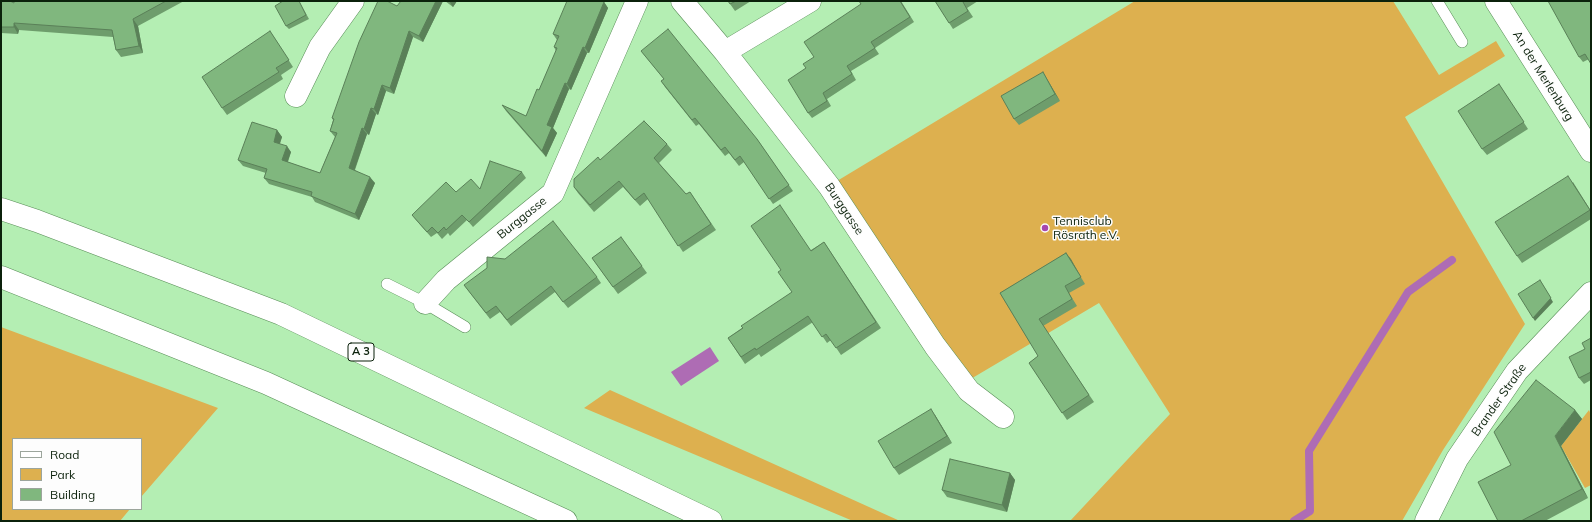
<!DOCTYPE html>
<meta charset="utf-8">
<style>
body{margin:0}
#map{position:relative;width:1592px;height:522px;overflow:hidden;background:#b4eeb3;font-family:Mulish,sans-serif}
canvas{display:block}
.frame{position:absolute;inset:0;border:2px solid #0b210b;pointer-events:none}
.legend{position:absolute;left:12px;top:438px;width:130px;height:72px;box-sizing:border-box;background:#fdfdfd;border:1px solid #9ca59c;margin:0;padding:5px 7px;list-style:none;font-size:12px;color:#0b210b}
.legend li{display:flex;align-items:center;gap:8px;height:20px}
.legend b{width:20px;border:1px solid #9ca59c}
</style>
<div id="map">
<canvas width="1592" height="522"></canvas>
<div class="frame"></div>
<ul class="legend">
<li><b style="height:5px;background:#fff"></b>Road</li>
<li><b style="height:11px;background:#ddb04f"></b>Park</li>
<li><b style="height:11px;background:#80b77e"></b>Building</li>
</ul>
</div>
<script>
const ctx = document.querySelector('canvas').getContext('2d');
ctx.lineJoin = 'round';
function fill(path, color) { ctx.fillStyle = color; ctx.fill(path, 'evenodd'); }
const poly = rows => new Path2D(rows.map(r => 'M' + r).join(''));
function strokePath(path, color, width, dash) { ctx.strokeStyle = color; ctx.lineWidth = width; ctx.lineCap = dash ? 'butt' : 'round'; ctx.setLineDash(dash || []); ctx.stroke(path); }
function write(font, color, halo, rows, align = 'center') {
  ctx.font = font + ' Mulish,sans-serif'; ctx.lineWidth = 3; ctx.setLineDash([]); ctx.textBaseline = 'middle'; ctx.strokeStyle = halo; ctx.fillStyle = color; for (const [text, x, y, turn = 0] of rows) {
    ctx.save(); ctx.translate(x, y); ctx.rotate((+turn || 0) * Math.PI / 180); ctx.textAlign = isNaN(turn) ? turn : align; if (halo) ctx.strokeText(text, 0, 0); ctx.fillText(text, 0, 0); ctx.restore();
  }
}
fill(poly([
 [1135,1,1393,1,1439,75,1496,41,1505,56,1405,117,1525,324,1443,450,1402,521,1070,521,1170,414,1099,303,969,380,837,181],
 [1,327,218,408,141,497,141,439,13,439,13,509,130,509,120,521,1,521],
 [610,390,900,521,853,521,584,408],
 [1589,410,1591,415,1591,485,1585,488,1561,446]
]), '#ddb04f');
fill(poly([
 [710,347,719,361,681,386,671,372]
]), '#ae6cb4');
strokePath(poly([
 [1294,521,1310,511,1309,451,1408,292,1452,260]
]), '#ae6cb4', 8);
const lane = poly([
 [1437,1,1462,42],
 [387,284,425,303,465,327]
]);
const street = poly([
 [682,1,725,52,829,186,935,346,969,391,1003,417],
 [1496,1,1591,151],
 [725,52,810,1],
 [296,96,320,47,353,1],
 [425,303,446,280,553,193,637,1],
 [1426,521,1457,459,1517,371,1591,293]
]);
const highway = poly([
 [1,209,37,221,281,314,711,521],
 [1,277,266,383,566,521]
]);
strokePath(lane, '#588d57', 12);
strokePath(street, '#588d57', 23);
strokePath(highway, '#588d57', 23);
strokePath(lane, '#fff', 11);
strokePath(street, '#fff', 22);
strokePath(highway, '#fff', 22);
fill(poly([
 [1,1,14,3,14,1,184,1,138,26,143,53,121,57,116,50,113,37,19,30,18,34,1,33],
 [299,1,309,19,289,29,286,26],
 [401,1,443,1,423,42,413,37,394,94,386,91,378,115,376,114,369,135,367,134,355,170,375,183,359,220,315,202,312,197,269,184,264,178,266,173,243,166,238,160,277,130,282,137,280,144,291,152,288,162,320,173,335,137,330,131,333,120,332,118,397,6],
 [445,1,457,1,453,7],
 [728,1,751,1,735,11],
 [859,1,901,1,914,22,875,48,879,54,851,71,856,80,827,99,831,106,812,118,808,113,806,68,814,57,861,4],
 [935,1,978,1,967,8,973,17,953,29],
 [1591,1,1589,59,1583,62,1579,57],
 [604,2,608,8,589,53,587,53,571,90,569,89,553,128,557,133,546,157,506,111,502,105,526,116,539,90,556,51,554,47,557,40,553,34],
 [270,31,293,67,281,75,283,79,227,115,222,108],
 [641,51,757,139,793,191,773,204,744,162,739,166,729,153,725,156,699,124,696,126,665,87,661,81,664,79],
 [1043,72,1047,79,1060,101,1019,125,1014,119],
 [1499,84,1528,129,1487,155,1482,149],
 [667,144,672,150,659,163,686,194,690,192,716,230,683,252,648,199,640,206,623,187,594,212,578,193,574,187,600,160],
 [522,172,526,178,473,227,467,220,450,236,448,233,442,239,437,233,431,237,416,220,412,215,456,192,480,189],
 [1573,182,1591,211,1591,219,1522,263,1517,256],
 [621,237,647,273,618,294,592,258],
 [824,242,881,328,841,355,831,340,827,343,813,322,761,357,759,354,745,364,728,338,792,292,811,250],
 [1066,253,1085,284,1069,293,1077,306,1043,326,1094,402,1067,420,1029,363,1038,356,1000,293],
 [597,277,601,283,568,308,555,292,511,326,500,312,490,319,464,285],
 [1591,338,1591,380,1584,384,1579,378],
 [1575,410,1582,419,1561,446,1588,498,1545,521,1498,521],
 [935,415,952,443,899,475,894,468],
 [1010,473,1015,480,1007,512,947,497,942,490]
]), '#6e9d6c');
fill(poly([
 [436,1,443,1,423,42,419,36],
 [449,1,457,1,453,7],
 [604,2,608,8,589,53,585,48],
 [133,19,138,26,143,53,139,46],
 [14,23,19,30,18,34,14,27],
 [409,31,413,37,394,94,390,88],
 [583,47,587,53,571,90,567,84],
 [1043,72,1047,79,1060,101,1055,94],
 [565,83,569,89,553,128,557,133,546,157,542,151,547,125],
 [382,85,386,91,378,115,374,109],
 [371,108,376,114,369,135,364,129],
 [362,128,367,134,353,174,349,168],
 [277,130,282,137,278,148,274,142],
 [287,146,291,152,286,166,282,160],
 [370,177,375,183,359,220,355,214],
 [1066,253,1071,259,1085,284,1081,277],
 [1540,280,1553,302,1535,321,1533,318],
 [931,409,935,415,952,443,947,436],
 [1575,410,1582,419,1561,446,1588,498,1582,489,1555,436],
 [1010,473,1015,480,1007,512,1002,505]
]), '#5a8058');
const building = poly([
 [1,1,10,1,14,3,14,1,166,1,133,19,139,46,116,50,112,30,14,23,14,27,1,27,1,1],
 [283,1,299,1,306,15,286,26,275,6,283,1],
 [378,1,387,1,397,6,401,1,436,1,419,36,409,31,390,88,382,85,374,109,371,108,364,129,362,128,349,168,370,177,355,214,311,196,312,192,264,178,267,169,238,160,252,122,277,130,274,142,287,146,282,160,320,173,337,133,330,131,334,119,332,118,359,42,378,1],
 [567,1,602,1,604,2,585,48,583,47,567,84,565,83,547,125,552,127,542,151,502,105,526,116,537,89,539,90,557,48,554,47,559,36,553,34,567,1],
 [728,1,736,1,730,4,728,1],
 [859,1,900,1,910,17,871,42,875,48,847,66,852,74,823,93,827,101,808,113,788,80,806,68,803,64,814,57,804,42,861,4,859,1],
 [935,1,965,1,963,2,968,11,949,23,935,1],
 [1548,1,1591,1,1591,64,1585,54,1579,57,1548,1],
 [668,29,757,139,789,185,769,199,740,156,735,160,725,147,721,150,695,118,692,120,661,81,664,79,641,51,668,29],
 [270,31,289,60,276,68,279,72,222,108,202,77,270,31],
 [1043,72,1055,94,1014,119,1001,96,1043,72],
 [1499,84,1524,122,1482,149,1458,111,1499,84],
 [644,121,667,144,654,158,686,194,690,192,711,224,678,246,644,193,635,200,619,181,590,205,574,187,574,179,598,157,600,160,644,121],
 [490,161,522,172,469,222,462,215,446,230,444,227,438,233,432,227,427,232,412,215,446,182,456,192,471,179,480,189,490,161],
 [1568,176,1590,210,1517,256,1495,222,1568,176],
 [780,205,811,251,824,242,876,322,836,348,826,334,822,337,808,316,756,350,755,348,741,357,728,338,743,328,741,326,792,292,778,272,781,270,751,226,780,205],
 [553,221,597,277,563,302,551,286,507,320,496,306,486,313,464,285,487,268,487,257,505,259,553,221],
 [621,237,642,266,613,287,592,258,621,237],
 [1066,253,1081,277,1065,286,1072,299,1039,319,1089,395,1062,413,1029,363,1038,356,1000,293,1066,253],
 [1540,280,1551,298,1533,318,1518,294,1540,280],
 [1591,338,1591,372,1579,378,1569,357,1585,349,1582,343,1591,338],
 [1536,380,1575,410,1555,436,1582,489,1521,521,1498,521,1478,482,1511,465,1494,432,1536,380],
 [931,409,947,436,894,468,878,441,931,409],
 [950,459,1010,473,1002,505,942,490,950,459]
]);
fill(building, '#80b77e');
strokePath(building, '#5a8058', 1);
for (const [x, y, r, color] of [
 [1045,228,4,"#a647af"]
]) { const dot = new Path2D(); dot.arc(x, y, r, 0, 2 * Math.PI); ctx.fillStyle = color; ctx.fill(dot); strokePath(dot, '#fdfdfd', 1.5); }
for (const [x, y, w] of [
 [361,352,26]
]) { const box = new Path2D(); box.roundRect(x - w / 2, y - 9, w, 18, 3); ctx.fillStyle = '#fdfdfd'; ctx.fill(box); strokePath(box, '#0b210b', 1); }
write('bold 11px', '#0b210b', null, [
 ["A 3",361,352]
]);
write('12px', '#0b210b', '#fdfdfd', [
 ["An der Merlenburg",1543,76,58],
 ["Burggasse",844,209,56],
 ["Burggasse",522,218,-39],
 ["Brander Straße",1499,400,-55]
]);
write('12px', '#0b210b', '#fdfdfd', [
 ["Tennisclub",1053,221],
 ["Rösrath e.V.",1053,235]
], 'left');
</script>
